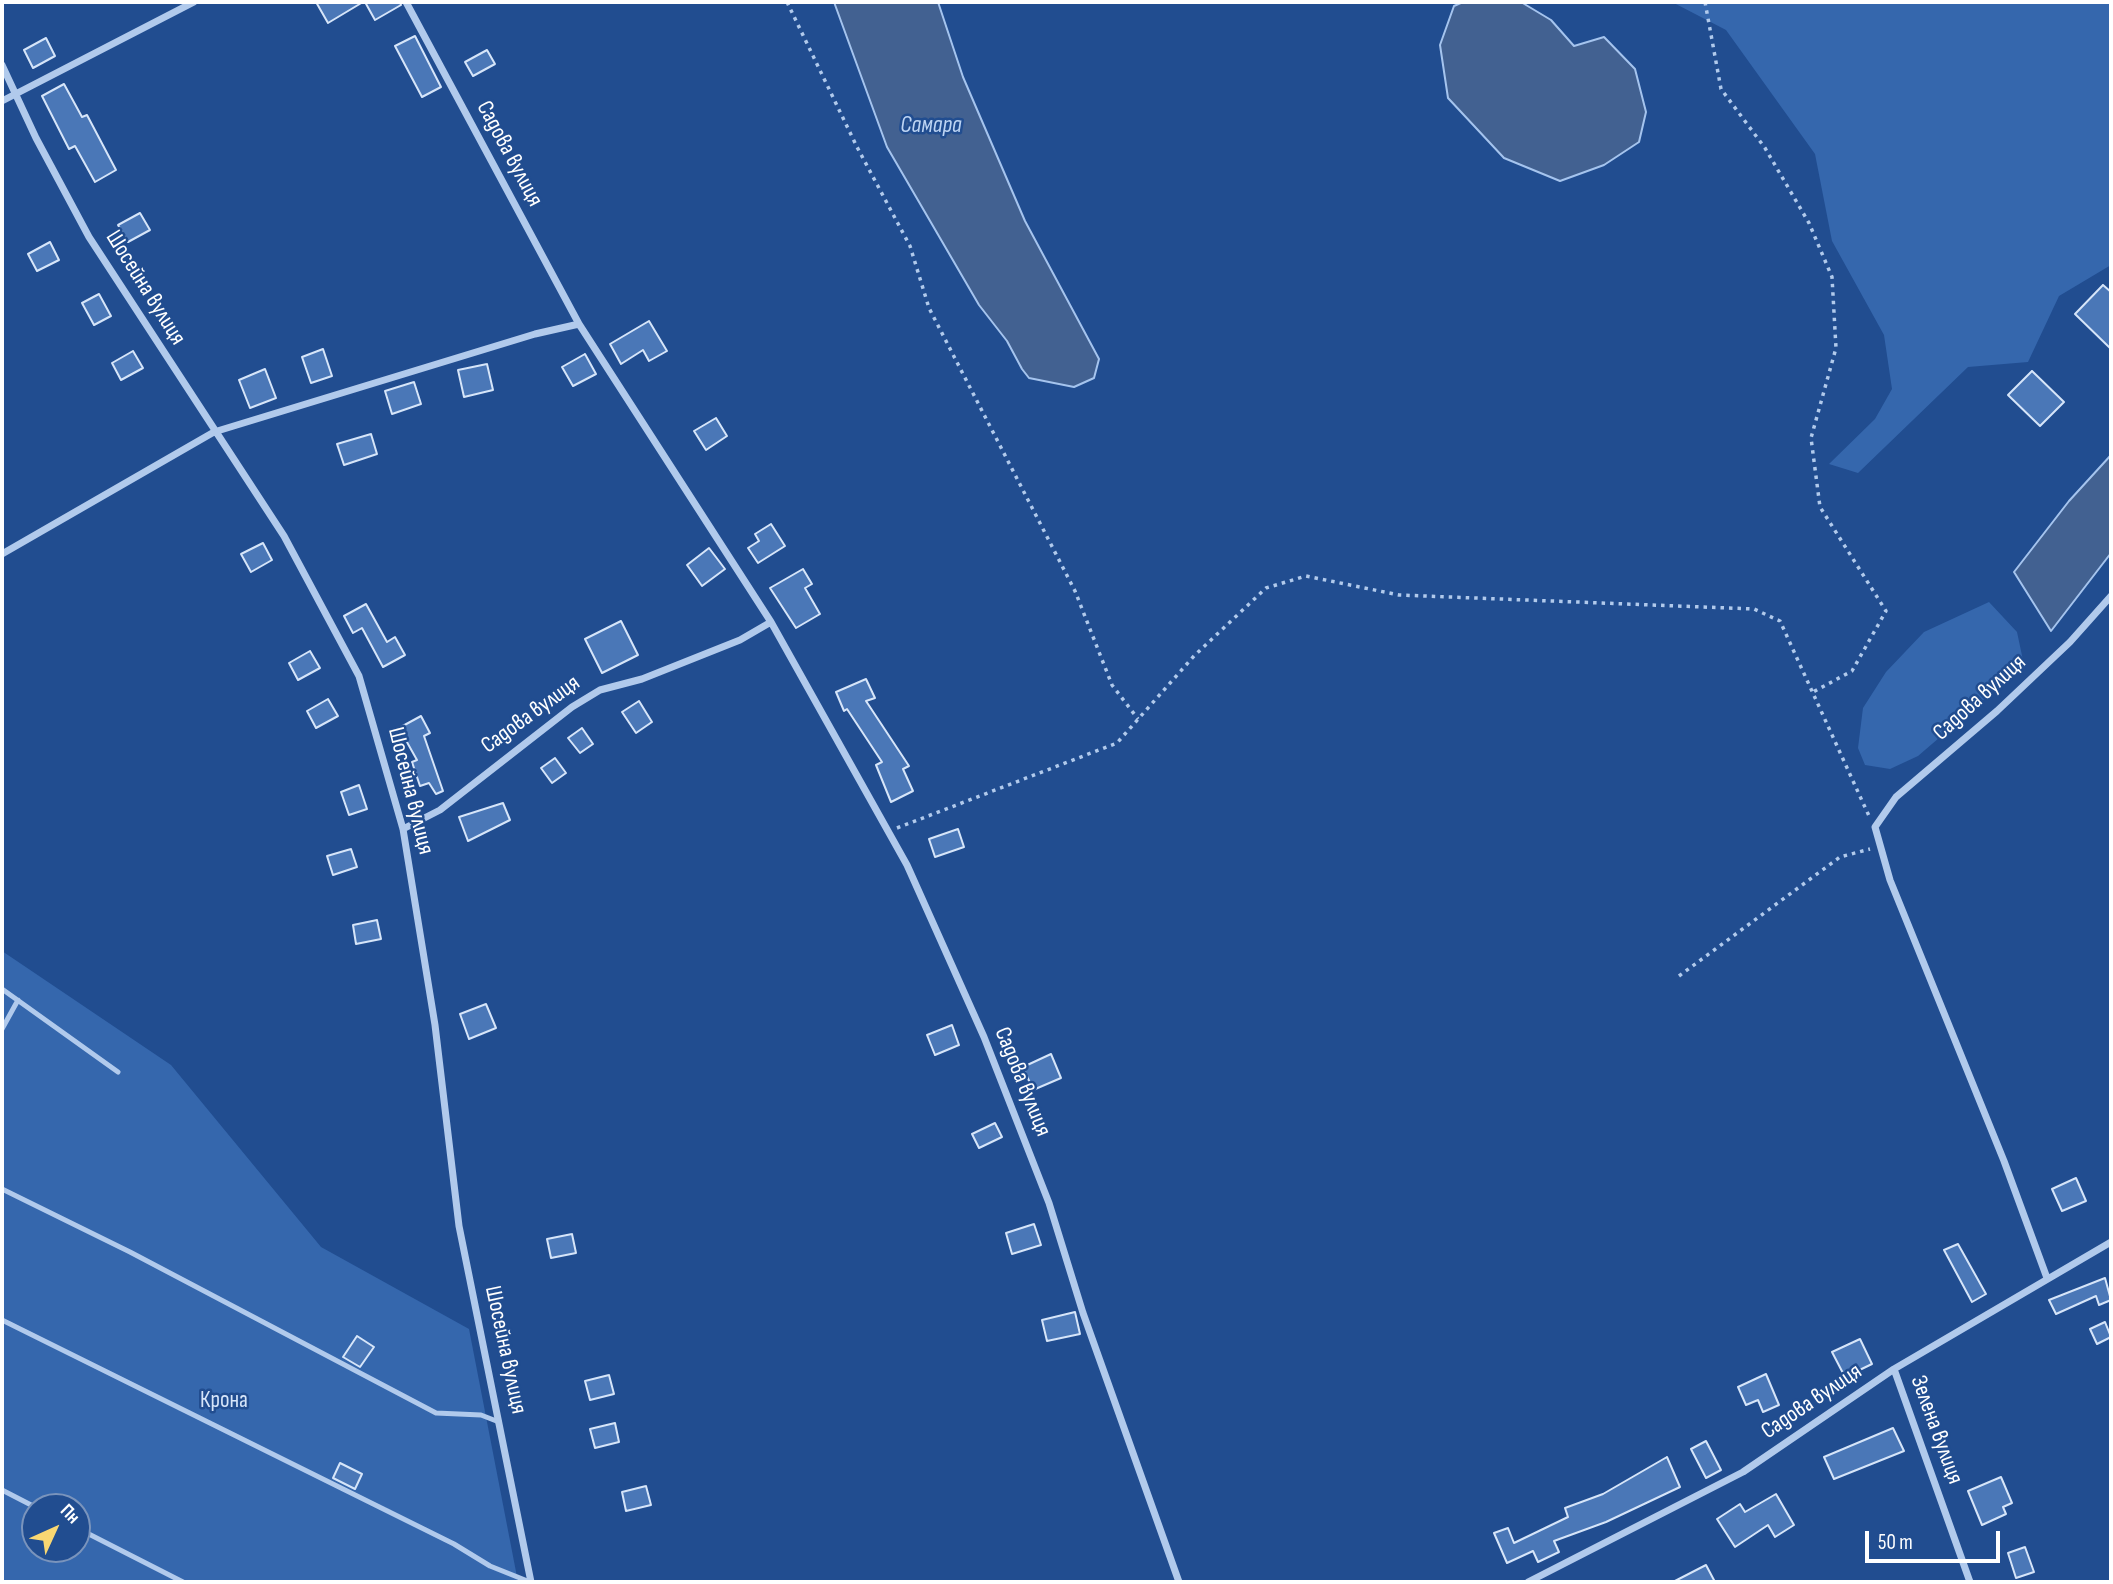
<!DOCTYPE html>
<meta charset="utf-8">
<style>
body{margin:0}
#map{position:relative;width:2113px;height:1584px;overflow:hidden;background:#214d90;font-family:"Sofia Sans Condensed",sans-serif}
canvas{display:block}
.frame{position:absolute;inset:0;border:4px solid #fff;pointer-events:none}
.north{position:absolute;left:21px;top:1493px;width:70px;height:70px;box-sizing:border-box;background:#214d90;border:2px solid #7a94bc;border-radius:50%;rotate:45deg;font-size:19px;font-weight:700;line-height:28px;text-align:center;color:#fff}
.north::after{content:'';display:block;margin:auto;width:24px;height:32px;background:#f9d772;clip-path:polygon(50% 0,100% 100%,50% 72%,0 100%)}
.scale{position:absolute;left:1865px;top:1531px;width:135px;height:32px;box-sizing:border-box;border:4px solid #fff;border-top:0;padding-left:9px;font-size:21px;line-height:24px;white-space:nowrap;color:#fff;-webkit-text-stroke:5px #214d90;paint-order:stroke}
</style>
<div id="map">
<canvas width="2113" height="1584"></canvas>
<div class="frame"></div>
<div class="north">Пн</div>
<div class="scale">50 m</div>
</div>
<script>
const ctx = document.querySelector('canvas').getContext('2d');
ctx.lineJoin = 'round';
function fill(path, color) { ctx.fillStyle = color; ctx.fill(path, 'evenodd'); }
const poly = rows => new Path2D(rows.map(r => 'M' + r).join(''));
function strokePath(path, color, width, dash) { ctx.strokeStyle = color; ctx.lineWidth = width; ctx.lineCap = dash ? 'butt' : 'round'; ctx.setLineDash(dash || []); ctx.stroke(path); }
function write(font, color, halo, rows, align = 'center') {
  ctx.font = font + ' "Sofia Sans Condensed",sans-serif'; ctx.lineWidth = 5; ctx.setLineDash([]); ctx.textBaseline = 'middle'; ctx.strokeStyle = halo; ctx.fillStyle = color; for (const [text, x, y, turn = 0] of rows) {
    ctx.save(); ctx.translate(x, y); ctx.rotate((+turn || 0) * Math.PI / 180); ctx.textAlign = isNaN(turn) ? turn : align; if (halo) ctx.strokeText(text, 0, 0); ctx.fillText(text, 0, 0); ctx.restore();
  }
}
fill(poly([
 [1672,2,2111,2,2111,265,2059,296,2028,362,1968,367,1858,473,1829,464,1875,419,1892,389,1884,335,1832,241,1815,154,1726,30],
 [1989,602,2017,632,2024,665,1918,756,1890,769,1865,765,1858,748,1863,708,1886,672,1924,632],
 [2,951,171,1065,321,1247,469,1329,518,1582,2,1582],
 [35,1507,77,1507,77,1549,35,1549]
]), '#3567ad');
const water = poly([
 [834,2,938,2,963,77,1025,221,1099,359,1094,378,1074,387,1029,378,1022,369,1007,341,979,305,887,147,834,2],
 [1463,2,1521,2,1551,20,1574,46,1604,37,1635,69,1646,112,1639,142,1604,165,1560,181,1504,158,1448,98,1440,45,1454,6,1463,2],
 [2111,455,2111,553,2051,631,2014,572,2069,501,2111,455]
]);
fill(water, '#426191');
strokePath(water, '#a5c4ee', 2);
const building = poly([
 [316,2,363,2,328,23,316,2],
 [365,2,400,2,401,5,375,20,365,2],
 [415,36,441,87,422,97,395,46,415,36],
 [46,38,55,56,33,68,24,50,46,38],
 [487,50,495,64,473,76,465,62,487,50],
 [64,84,82,117,87,115,116,170,95,182,75,146,69,149,42,96,64,84],
 [140,213,150,230,128,242,118,225,140,213],
 [50,242,59,260,37,271,28,254,50,242],
 [2103,285,2111,292,2111,349,2075,314,2103,285],
 [99,294,111,316,94,325,82,303,99,294],
 [649,321,667,351,649,361,643,350,621,364,610,344,649,321],
 [323,349,332,376,311,383,302,357,323,349],
 [133,351,143,368,121,380,112,363,133,351],
 [585,354,596,374,573,386,562,367,585,354],
 [487,364,493,390,464,397,458,370,487,364],
 [265,369,276,398,250,408,239,380,265,369],
 [2032,371,2064,402,2040,426,2008,395,2032,371],
 [414,382,421,404,392,414,385,391,414,382],
 [716,418,727,436,706,450,694,431,716,418],
 [371,434,377,454,344,465,337,444,371,434],
 [771,524,785,546,758,563,748,548,759,541,755,534,771,524],
 [263,543,272,560,251,572,241,554,263,543],
 [709,548,725,569,702,586,687,565,709,548],
 [803,569,812,584,805,588,820,614,796,628,770,588,803,569],
 [366,604,387,642,395,637,405,655,383,667,362,628,353,633,344,616,366,604],
 [621,621,638,655,602,673,585,639,621,621],
 [310,651,320,668,298,680,289,663,310,651],
 [866,679,875,698,866,701,909,766,903,769,913,791,891,802,876,765,882,762,847,709,844,711,836,692,866,679],
 [328,699,338,716,316,728,307,711,328,699],
 [639,701,652,722,636,733,622,712,639,701],
 [421,716,430,733,424,736,443,791,436,794,429,783,420,786,412,762,417,760,399,728,421,716],
 [582,728,593,744,580,753,568,738,582,728],
 [555,758,566,773,552,783,541,768,555,758],
 [359,785,367,809,349,815,341,792,359,785],
 [503,803,510,820,468,841,459,817,503,803],
 [958,829,964,847,935,857,929,839,958,829],
 [351,849,357,867,333,875,327,856,351,849],
 [377,920,381,939,356,944,353,925,377,920],
 [486,1004,496,1028,469,1039,460,1014,486,1004],
 [952,1025,959,1045,935,1055,927,1035,952,1025],
 [1051,1054,1061,1078,1033,1090,1023,1067,1051,1054],
 [995,1123,1002,1137,979,1148,972,1134,995,1123],
 [2076,1178,2086,1201,2062,1211,2052,1189,2076,1178],
 [1034,1224,1041,1245,1012,1254,1006,1233,1034,1224],
 [572,1234,576,1253,551,1258,547,1239,572,1234],
 [1958,1244,1986,1294,1972,1302,1944,1250,1958,1244],
 [2105,1278,2111,1300,2099,1305,2096,1296,2056,1314,2049,1300,2105,1278],
 [1075,1312,1080,1334,1047,1341,1042,1320,1075,1312],
 [2105,1322,2111,1337,2097,1344,2090,1329,2105,1322],
 [357,1336,374,1347,360,1367,343,1357,357,1336],
 [1860,1339,1872,1364,1845,1377,1832,1352,1860,1339],
 [1766,1374,1779,1405,1763,1412,1758,1400,1746,1405,1738,1387,1766,1374],
 [609,1375,614,1394,590,1400,585,1381,609,1375],
 [615,1423,619,1442,595,1448,590,1429,615,1423],
 [1893,1428,1904,1451,1834,1479,1824,1457,1893,1428],
 [1706,1441,1721,1470,1706,1478,1691,1449,1706,1441],
 [1667,1457,1680,1487,1606,1522,1554,1541,1559,1552,1538,1562,1533,1551,1507,1563,1494,1533,1508,1528,1514,1543,1568,1517,1565,1508,1603,1494,1667,1457],
 [340,1463,362,1474,355,1489,333,1478,340,1463],
 [2001,1477,2012,1503,2003,1507,2006,1514,1982,1525,1968,1491,2001,1477],
 [646,1486,651,1505,626,1511,622,1492,646,1486],
 [1776,1494,1794,1525,1775,1537,1768,1525,1735,1547,1717,1519,1740,1504,1745,1512,1776,1494],
 [2025,1547,2034,1572,2016,1578,2008,1553,2025,1547],
 [1706,1565,1715,1582,1673,1582,1706,1565]
]);
fill(building, '#4a77b7');
strokePath(building, '#d6e5f9', 2);
strokePath(poly([
 [787,2,857,147,910,246,929,308,1075,591,1112,685,1138,719],
 [1705,2,1721,89,1765,148,1809,223,1832,277,1836,348,1811,438,1820,507,1886,611,1852,671,1813,692],
 [897,828,1117,743,1194,656,1266,588,1306,576,1399,595,1754,609,1780,621,1869,816],
 [1679,976,1840,857,1870,849]
]), '#b1caec', 3.5, [3.5, 5]);
strokePath(poly([
 [2,989,118,1072],
 [2,1029,18,1000],
 [2,1189,130,1252,436,1413,481,1415,499,1422],
 [2,1320,454,1544,490,1566,530,1582],
 [2,1490,35,1507],
 [77,1528,183,1582]
]), '#b1caec', 5);
strokePath(poly([
 [406,2,579,324,771,622,907,865,984,1037,1049,1203,1083,1313,1179,1582],
 [2,65,36,138,89,237,284,536,359,676,403,829,435,1025,459,1226,531,1582],
 [2,101,194,2],
 [2,554,214,432,535,334,579,324],
 [403,829,440,810,572,707,600,690,642,679,740,640,771,622],
 [2047,1278,2004,1161,1890,880,1875,827,1896,797,1997,711,2070,642,2111,596],
 [1894,1369,1970,1582],
 [1528,1582,1743,1472,1894,1369,2111,1242]
]), '#b1caec', 7);
write('23px', '#fff', '#214d90', [
 ["Садова вулиця",509,154,62],
 ["Шосейна вулиця",145,288,58],
 ["Садова вулиця",1980,698,-42],
 ["Садова вулиця",531,715,-36],
 ["Шосейна вулиця",410,791,76],
 ["Садова вулиця",1022,1082,68],
 ["Шосейна вулиця",505,1350,78],
 ["Садова вулиця",1812,1402,-34],
 ["Зелена вулиця",1936,1430,70]
]);
write('23px', '#d6e5f9', '#214d90', [
 ["Крона",224,1401]
]);
write('italic 24px', '#bdd4f3', '#214d90', [
 ["Самара",931,126]
]);
</script>
